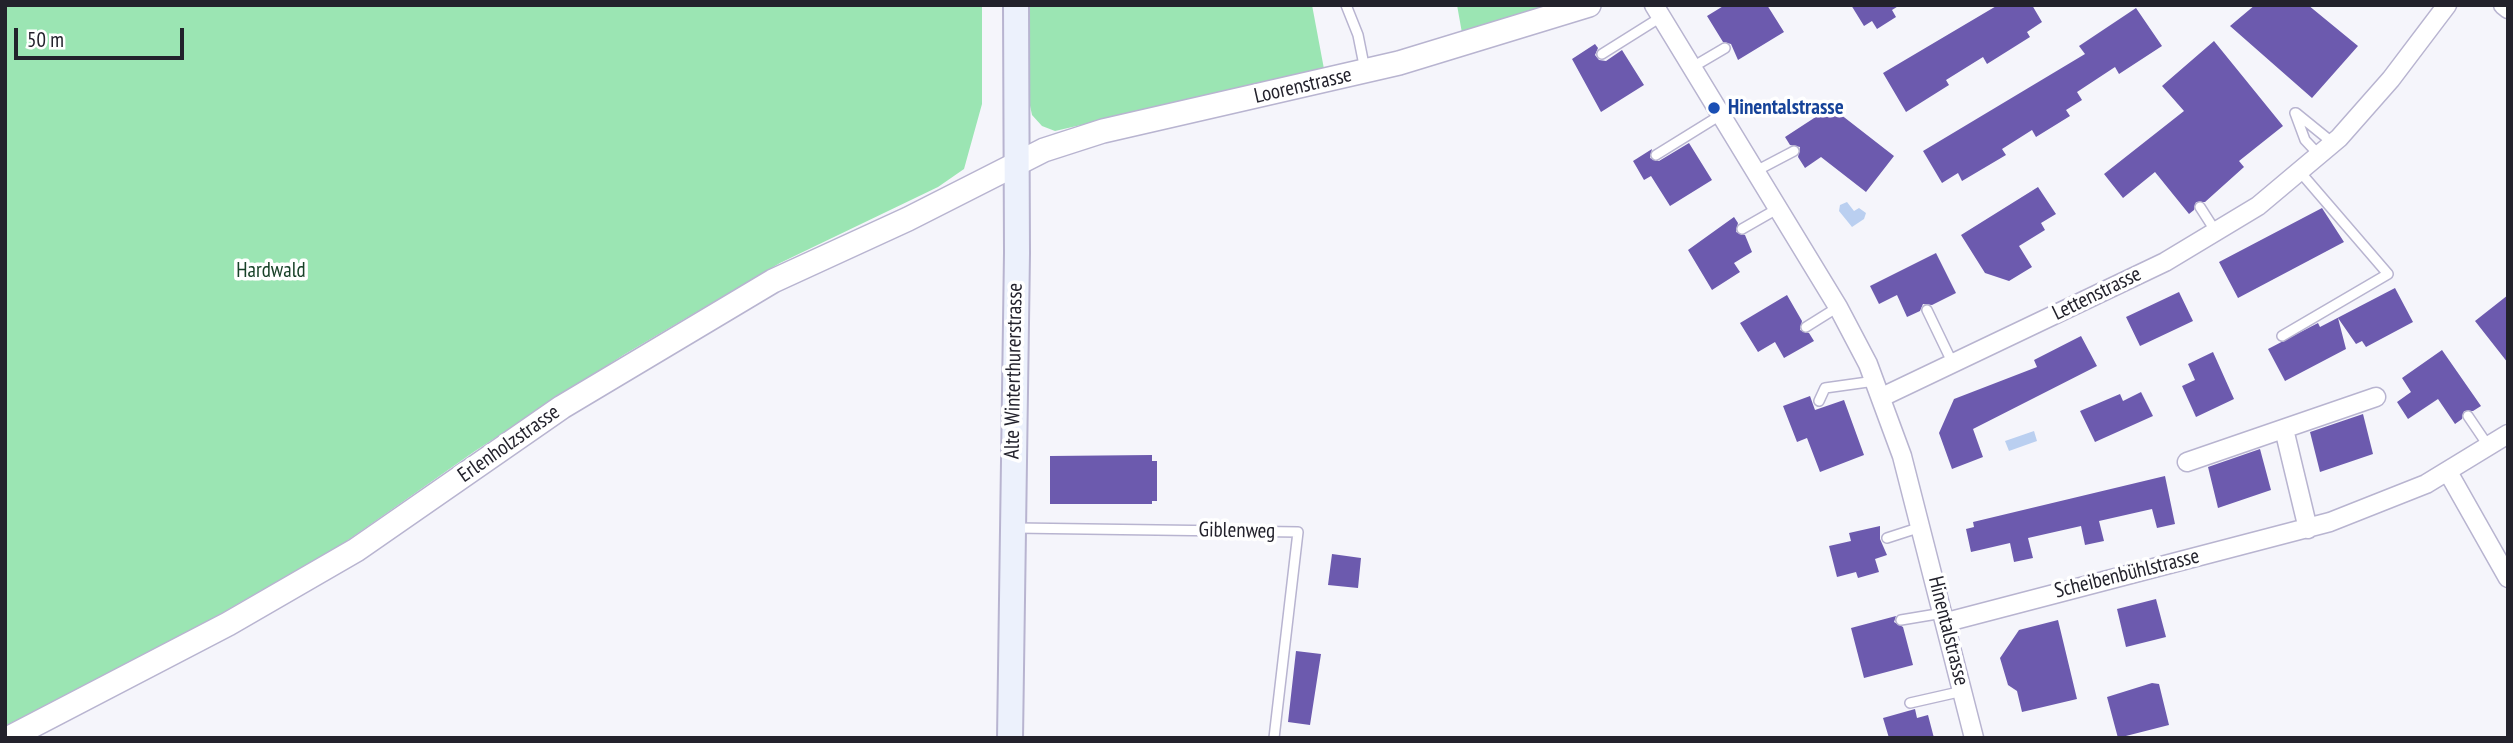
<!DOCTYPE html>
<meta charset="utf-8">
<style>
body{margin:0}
#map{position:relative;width:2513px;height:743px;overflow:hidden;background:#f5f5fb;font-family:"PT Sans Narrow",sans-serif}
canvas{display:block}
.frame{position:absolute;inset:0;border:7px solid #23222c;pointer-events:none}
.scale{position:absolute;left:14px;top:28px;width:170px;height:32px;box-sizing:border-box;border:4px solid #23222c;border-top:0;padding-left:9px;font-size:21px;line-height:24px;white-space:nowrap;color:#23222c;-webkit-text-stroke:5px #fff;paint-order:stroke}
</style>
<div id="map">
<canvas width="2513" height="743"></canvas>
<div class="frame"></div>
<div class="scale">50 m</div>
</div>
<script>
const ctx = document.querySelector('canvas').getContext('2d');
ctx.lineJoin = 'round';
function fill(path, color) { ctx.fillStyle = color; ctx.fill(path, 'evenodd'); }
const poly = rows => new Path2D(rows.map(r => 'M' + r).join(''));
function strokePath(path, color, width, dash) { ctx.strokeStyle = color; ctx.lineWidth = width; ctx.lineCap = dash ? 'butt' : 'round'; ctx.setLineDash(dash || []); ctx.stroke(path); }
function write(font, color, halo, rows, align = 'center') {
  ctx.font = font + ' "PT Sans Narrow",sans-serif'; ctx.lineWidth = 7; ctx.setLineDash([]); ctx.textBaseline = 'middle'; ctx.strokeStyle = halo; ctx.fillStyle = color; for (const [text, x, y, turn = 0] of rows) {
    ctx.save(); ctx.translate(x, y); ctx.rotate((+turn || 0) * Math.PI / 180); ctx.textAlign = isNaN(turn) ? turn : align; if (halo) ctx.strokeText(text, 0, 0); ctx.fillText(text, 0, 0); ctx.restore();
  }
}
fill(poly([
 [5,5,982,5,982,104,964,169,938,187,780,263,625,354,475,451,344,543,175,640,5,726],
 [1028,5,1312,5,1324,69,1055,131,1042,126,1032,115,1029,101],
 [1457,5,1559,5,1462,33]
]), '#9be5b3');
fill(poly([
 [1847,202,1854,211,1859,208,1866,213,1864,219,1852,227,1839,211,1840,205],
 [2034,431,2037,441,2009,451,2005,441]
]), '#bacff0');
fill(poly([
 [1725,5,1767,5,1784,32,1738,60,1731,44,1723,42,1707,16],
 [1851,5,1900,5,1892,10,1896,17,1877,29,1872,21,1864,26],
 [1998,5,2032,5,2042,22,2027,32,2030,37,1987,64,1983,57,1946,80,1949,85,1906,112,1883,73],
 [2255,5,2308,5,2358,46,2312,98,2230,26],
 [2136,8,2162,46,2119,74,2115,67,2077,92,2082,100,2066,110,2070,116,2036,137,2032,130,2002,149,2006,155,1962,181,1958,173,1942,183,1923,151,2085,54,2079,46],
 [2214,41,2283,126,2239,161,2244,167,2205,202,2196,202,2194,210,2189,214,2155,172,2123,198,2104,174,2184,111,2162,86],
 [1595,44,1598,48,1595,55,1599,60,1606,61,1622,50,1644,85,1601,112,1572,59],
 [1831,107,1894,156,1866,192,1821,157,1805,168,1798,157,1800,147,1790,145,1785,137],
 [1689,143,1712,180,1670,206,1651,176,1644,180,1633,161,1652,149,1650,158,1659,161],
 [2038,187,2056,214,2041,223,2045,230,2019,246,2032,267,2009,281,1985,273,1961,235],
 [2322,208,2344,242,2238,298,2219,262],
 [1734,217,1738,223,1736,232,1745,235,1752,252,1734,263,1740,272,1712,290,1688,250],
 [1936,253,1956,293,1932,305,1923,304,1920,311,1907,317,1897,295,1879,304,1870,286],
 [2395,288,2413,322,2366,347,2362,341,2356,344,2338,318,2346,349,2285,381,2268,349,2318,323,2320,327],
 [2179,292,2193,321,2140,346,2126,317],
 [1787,295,1802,321,1800,330,1809,333,1814,341,1784,358,1775,342,1758,352,1740,323],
 [2508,295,2508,363,2475,321],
 [2081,336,2097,366,1973,429,1983,457,1952,469,1939,433,1954,399,2037,367,2034,360],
 [2442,350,2481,406,2473,411,2464,411,2462,419,2455,424,2438,399,2408,419,2397,402,2411,392,2402,378],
 [2213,352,2234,399,2196,417,2182,386,2195,380,2188,364],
 [2141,392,2153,416,2095,442,2080,411,2120,394,2123,401],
 [1810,396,1815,410,1844,400,1864,455,1820,472,1807,438,1797,442,1783,406],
 [2363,414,2373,454,2320,472,2310,432],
 [2260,449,2271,490,2218,508,2208,467],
 [1152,455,1152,461,1157,461,1157,501,1152,501,1152,504,1050,504,1050,456],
 [2165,476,2175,524,2157,528,2152,509,2099,521,2104,541,2085,545,2081,526,2028,538,2033,558,2014,562,2010,543,1971,552,1966,529,1974,527,1973,522],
 [1880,526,1880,539,1887,555,1875,559,1879,572,1858,578,1856,572,1837,577,1829,546,1851,541,1849,533],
 [1332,554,1361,558,1358,588,1328,585],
 [2156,599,2166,637,2126,647,2117,609],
 [1896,616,1894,622,1903,627,1913,665,1864,678,1851,628],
 [2058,620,2077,699,2022,712,2017,691,2008,685,2000,658,2019,630],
 [1296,651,1321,654,1310,725,1288,722],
 [2152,683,2159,684,2169,725,2118,738,2107,697],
 [1915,709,1917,718,1928,715,1934,738,1889,738,1883,718]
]), '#6c5aae');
const service = poly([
 [1346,5,1358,35,1365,70],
 [1602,54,1661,17],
 [1691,68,1725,48],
 [2295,113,2305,140,2320,156],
 [2296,113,2333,143],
 [1656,155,1719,116],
 [1754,172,1794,151],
 [2200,207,2216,232],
 [1742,229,1777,209],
 [1927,310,1953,364],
 [1806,327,1838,307],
 [2282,336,2388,274,2301,173],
 [1819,401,1825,388,1875,381],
 [2468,416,2489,447],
 [1016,528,1298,532,1274,738],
 [1887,538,1921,527],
 [1901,620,1943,613],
 [1910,703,1963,691]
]);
const minor = poly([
 [1654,5,1838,307,1868,364,1902,456,1974,738],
 [2503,5,2508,9],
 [1882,397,2165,262,2258,206,2339,138,2391,79,2447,5],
 [2284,429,2308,529],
 [2187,462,2376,397],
 [2448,472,2508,578],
 [1947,622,2330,522,2426,484,2508,434]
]);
const tertiary = poly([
 [9,738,228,624,356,550,562,407,773,281,908,219,1044,150,1103,131,1399,63,1589,5]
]);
const secondary = poly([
 [1010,738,1017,253,1016,5]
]);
strokePath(service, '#b8b4d0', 12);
strokePath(minor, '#b8b4d0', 21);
strokePath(tertiary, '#b8b4d0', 26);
strokePath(secondary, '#b8b4d0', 28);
strokePath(service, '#fff', 9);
strokePath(minor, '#fff', 18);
strokePath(tertiary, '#fff', 23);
strokePath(secondary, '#ecf1fc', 24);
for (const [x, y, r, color] of [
 [1714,108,7,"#1a4fb4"]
]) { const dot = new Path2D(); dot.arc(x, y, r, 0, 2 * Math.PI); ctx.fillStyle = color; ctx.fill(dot); strokePath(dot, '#fff', 2.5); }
write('21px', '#23222c', '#fff', [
 ["Loorenstrasse",1303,86,-13],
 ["Lettenstrasse",2097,294,-26],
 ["Alte Winterthurerstrasse",1014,371,-89],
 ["Erlenholzstrasse",509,444,-35],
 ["Giblenweg",1237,531,1],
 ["Scheibenbühlstrasse",2127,574,-14],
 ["Hinentalstrasse",1948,631,76]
]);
write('bold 21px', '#164399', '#fff', [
 ["Hinentalstrasse",1728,108]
], 'left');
write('21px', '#184128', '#fff', [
 ["Hardwald",271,271]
]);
</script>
